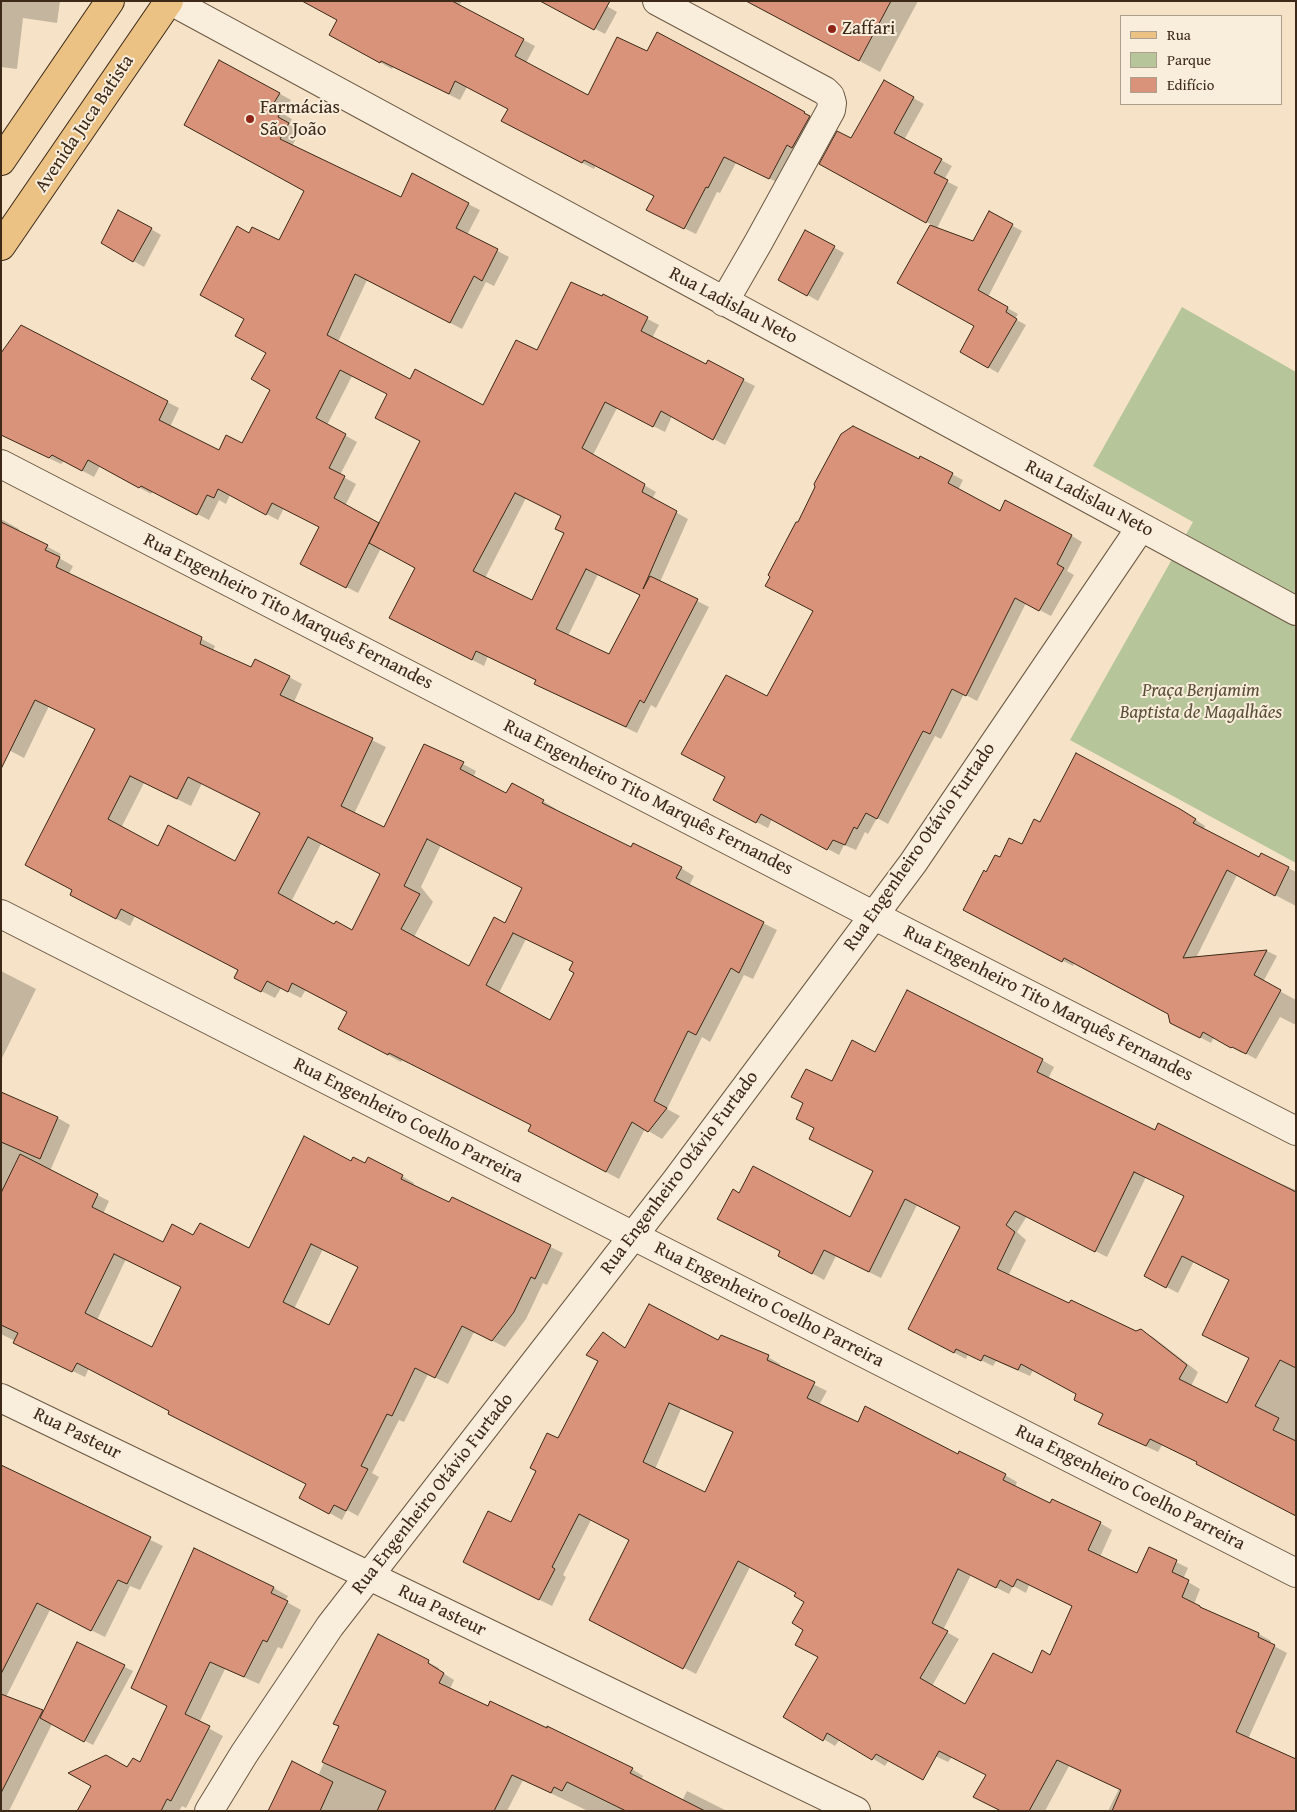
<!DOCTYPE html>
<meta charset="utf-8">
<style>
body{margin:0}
#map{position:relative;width:1297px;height:1812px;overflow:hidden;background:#f6e3c7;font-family:"Gentium Book Plus",serif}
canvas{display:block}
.frame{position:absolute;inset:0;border:2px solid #3c2917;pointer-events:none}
.legend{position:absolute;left:1120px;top:15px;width:162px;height:90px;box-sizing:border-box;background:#f9eddb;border:1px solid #ad9f8d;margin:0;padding:6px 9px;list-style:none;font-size:15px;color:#3c2917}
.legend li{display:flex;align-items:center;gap:10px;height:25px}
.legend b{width:25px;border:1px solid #ad9f8d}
</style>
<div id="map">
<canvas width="1297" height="1812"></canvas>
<div class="frame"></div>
<ul class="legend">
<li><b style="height:6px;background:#ebc284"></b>Rua</li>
<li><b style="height:14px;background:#b6c59a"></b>Parque</li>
<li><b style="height:14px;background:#d9937a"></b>Edifício</li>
</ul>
</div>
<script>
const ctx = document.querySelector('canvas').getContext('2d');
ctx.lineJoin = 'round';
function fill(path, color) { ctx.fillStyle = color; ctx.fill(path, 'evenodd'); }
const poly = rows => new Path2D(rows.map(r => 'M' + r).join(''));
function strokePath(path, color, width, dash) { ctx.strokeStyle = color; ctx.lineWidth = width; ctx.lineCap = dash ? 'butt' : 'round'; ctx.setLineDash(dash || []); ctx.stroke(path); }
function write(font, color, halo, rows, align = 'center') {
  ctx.font = font + ' "Gentium Book Plus",serif'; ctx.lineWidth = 4; ctx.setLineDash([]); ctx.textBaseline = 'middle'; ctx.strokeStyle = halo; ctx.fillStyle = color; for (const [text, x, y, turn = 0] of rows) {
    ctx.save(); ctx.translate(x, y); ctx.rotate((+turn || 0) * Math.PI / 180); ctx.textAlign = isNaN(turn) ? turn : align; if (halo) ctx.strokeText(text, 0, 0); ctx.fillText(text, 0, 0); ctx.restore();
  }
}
fill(poly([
 [1182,307,1296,372,1296,863,1070,740,1193,522,1093,466]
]), '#b6c59a');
fill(poly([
 [1,1,60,1,57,23,23,18,17,69,1,67],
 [304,1,462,1,459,6,535,46,526,63,589,96,648,53,804,113,815,119,781,184,736,163,720,193,717,192,696,234,659,216,655,196,596,165,594,169,514,127,509,109,467,87,460,100,393,67,392,69,342,41,338,20],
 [598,1,617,12,605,34,555,8],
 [748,1,918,1,880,72],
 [220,61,291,100,283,114,292,119,289,125,300,131,292,146,402,198,468,204,480,210,467,235,509,257,494,286,486,282,462,329,367,280,338,342,411,381,484,407,538,352,604,296,659,325,652,338,706,365,743,380,755,386,725,445,672,416,665,432,617,408,593,455,656,492,652,499,688,519,660,582,709,607,656,708,651,705,637,733,547,690,537,681,488,656,484,666,402,624,417,568,381,548,358,593,313,570,321,527,284,508,278,520,230,495,226,504,219,500,209,520,153,491,151,494,100,466,94,477,64,461,61,464,1,435,22,327,179,408,170,427,220,452,242,445,272,390,268,352,245,319,250,234,280,242,305,190],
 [352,376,388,394,421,441,379,525,345,506,356,484,340,475,357,442,327,425],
 [526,498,562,516,566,533,532,602,485,578],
 [598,574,641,595,610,656,568,636],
 [885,82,924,104,904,140,952,166,944,180,958,187,937,228,974,243,989,213,1022,231,988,297,1018,314,1015,319,1026,325,998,373,961,351,976,326,899,283,932,225,821,163,852,140],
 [151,229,161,235,144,267,102,243],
 [806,232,844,253,818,301,780,279],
 [921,458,963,480,958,490,1000,513,1072,536,1082,542,1067,571,1074,575,1051,616,1026,603,977,701,964,694,941,739,935,736,888,824,877,818,868,834,865,832,856,850,844,845,839,855,772,819,768,828,725,806,768,698],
 [1,519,19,529,18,531,61,554,59,558,73,566,69,574,202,639,215,646,213,651,251,669,289,677,302,684,294,702,386,747,354,814,385,828,463,764,476,771,473,778,507,795,543,801,556,809,555,811,632,849,681,868,694,876,689,886,777,930,753,979,744,975,710,1042,702,1037,667,1109,680,1116,662,1139,645,1129,619,1179,543,1138,533,1125,403,1059,401,1062,353,1036,349,1012,306,989,301,998,281,988,275,998,249,985,239,970,135,916,130,926,85,902,96,729,49,706,24,758,1,746],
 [144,783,191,806,202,783,261,814,235,863,158,847,121,828],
 [321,844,381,874,352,932,335,926,291,902],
 [441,845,523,888,506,924,469,967,414,937,433,902,421,887],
 [526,939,575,962,576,973,550,1021,499,993],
 [1190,816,1205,826,1203,830,1259,858,1261,854,1296,872,1296,906,1237,875,1196,958,1267,951,1277,956,1263,982,1296,1000,1296,1025,1280,1017,1256,1059,1243,1052,1242,1053,1214,1037,1211,1043,1182,1028,1169,1014,1074,963,1073,966,975,916,986,873,1000,858,1022,846,1041,824],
 [1,971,36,989,1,1060],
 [875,1053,1042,1060,1054,1067,1048,1079,1156,1131,1296,1190,1296,1516,1198,1462,1162,1445,1158,1452,1111,1430,1104,1414,1075,1400,1078,1394,1033,1370,1030,1376,996,1361,993,1366,968,1354,966,1359,921,1335,961,1227,917,1205,881,1278,836,1256,824,1280,791,1262,740,1194,850,1219,874,1171,832,1083],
 [1146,1177,1186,1196,1157,1282,1178,1293,1194,1261,1230,1280,1250,1358,1227,1405,1191,1386,1198,1372,1153,1337,1141,1331,1136,1332,1070,1305,1008,1276,1026,1240,1017,1232,1027,1216,1107,1257],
 [1,1094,58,1118,70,1125,50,1171,109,1201,103,1214,164,1244,194,1237,250,1250,352,1163,365,1164,402,1176,414,1183,413,1186,450,1204,452,1199,563,1253,547,1285,543,1283,526,1319,505,1347,474,1332,448,1384,428,1374,404,1422,399,1420,372,1473,379,1477,358,1516,347,1510,342,1520,301,1497,308,1484,181,1421,169,1414,171,1411,89,1368,85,1377,26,1349,15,1341,1,1334],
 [323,1249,359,1267,330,1327,294,1309],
 [126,1259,182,1288,153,1349,97,1320],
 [604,1334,627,1349,719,1342,721,1336,768,1357,780,1364,779,1367,827,1391,819,1405,858,1423,959,1455,1005,1475,1017,1482,1015,1487,1051,1504,1100,1523,1112,1530,1100,1557,1138,1574,1150,1549,1188,1568,1183,1579,1200,1589,1194,1604,1259,1634,1271,1641,1270,1644,1287,1653,1248,1739,1296,1811,1108,1811,1119,1789,1069,1766,1045,1811,1002,1811,987,1775,952,1757,948,1762,901,1740,885,1766,840,1739,835,1746,785,1716,819,1657,805,1630,806,1601,797,1593,750,1567,696,1674,603,1626,630,1540,591,1520,563,1575,566,1577,552,1606,477,1569,511,1524,558,1440,600,1361],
 [681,1409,734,1433,706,1493,655,1469],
 [971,1575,1009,1594,1013,1586,1026,1593,1029,1585,1073,1607,1051,1656,1032,1675,965,1706,932,1686,959,1639,943,1630],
 [1,1467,163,1546,140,1590,130,1586,105,1637,50,1610,6,1697,44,1712,78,1644,133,1671,93,1745,52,1724,9,1811,1,1810],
 [194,1549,274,1588,288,1596,285,1601,301,1610,282,1649,278,1647,259,1684,225,1669,199,1723,223,1736,186,1808,182,1806,179,1811,94,1811,128,1769,140,1763,169,1706],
 [428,1662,439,1668,438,1670,454,1680,450,1689,632,1769,643,1776,641,1780,682,1801,687,1791,727,1811,588,1811,523,1780,507,1811,270,1811,318,1776,340,1726]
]), '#0003');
const building = poly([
 [302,1,452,1,524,39,515,56,588,95,617,37,647,51,657,32,769,92,805,112,804,113,810,116,792,148,787,145,769,179,724,157,708,188,706,187,684,229,646,210,654,196,584,160,582,163,501,121,508,109,455,81,449,94,381,61,380,63,329,35,337,20,302,1],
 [540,1,610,1,594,30,540,1],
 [746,1,891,1,859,61,746,1],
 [219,60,280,93,272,106,281,111,278,117,289,123,280,139,401,197,412,173,469,203,456,228,498,249,482,281,474,276,450,323,355,274,327,335,410,379,415,369,483,405,516,340,537,350,571,282,602,296,603,294,648,317,641,331,706,364,708,360,744,379,713,440,661,411,653,427,605,402,582,448,645,484,642,492,677,511,643,589,650,576,698,599,644,703,640,700,626,727,534,684,536,680,476,651,472,660,389,618,415,568,369,543,420,441,375,418,387,394,340,370,316,418,346,434,329,468,345,476,334,498,379,523,346,588,300,564,319,527,272,503,266,515,218,489,214,498,207,495,197,515,141,486,139,488,88,460,82,471,52,455,49,458,1,435,1,353,21,325,168,401,159,420,219,450,226,435,242,443,270,390,251,379,266,353,235,336,244,319,200,295,237,226,249,233,252,227,279,240,304,191,184,125,219,60],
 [515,493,561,516,555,529,564,533,532,600,473,571,515,493],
 [586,569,640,595,609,654,556,629,586,569],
 [884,80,914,97,894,133,942,159,934,173,948,180,926,223,819,164,837,131,851,138,884,80],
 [118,210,152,228,133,262,101,243,118,210],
 [989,211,1013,224,978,290,1008,307,1006,312,1017,319,988,368,960,352,974,326,897,283,930,225,973,241,989,211],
 [805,230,835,246,807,296,778,280,805,230],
 [853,426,919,459,920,456,953,473,948,483,1000,511,1005,500,1072,535,1057,564,1064,568,1039,611,1015,598,966,696,952,689,930,734,923,731,877,819,866,813,857,829,854,827,845,845,833,840,827,850,761,814,756,823,713,800,725,777,681,754,726,675,767,696,813,611,765,586,770,577,768,575,796,522,798,522,815,487,814,484,841,434,853,426],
 [1,522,48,545,45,550,60,557,56,567,202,637,200,644,251,667,255,659,290,676,280,695,373,738,341,806,384,827,424,744,464,762,460,769,506,793,512,783,544,800,542,803,631,847,633,843,682,867,676,878,764,922,739,973,731,968,696,1035,688,1031,654,1101,667,1108,648,1132,632,1122,606,1172,528,1131,531,1125,389,1053,388,1055,338,1029,347,1012,292,983,288,992,267,981,261,992,234,978,238,970,121,909,116,919,70,895,72,890,25,865,95,729,35,700,1,769,1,522],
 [130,776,177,799,188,777,260,813,235,861,168,825,158,846,108,819,130,776],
 [308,837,380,874,352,930,336,921,334,924,278,893,308,837],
 [427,839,522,888,505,923,494,917,469,966,401,929,420,894,404,886,427,839],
 [513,933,573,962,569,970,574,973,550,1020,486,985,513,933],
 [1076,753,1180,809,1196,819,1193,823,1259,857,1261,853,1289,867,1275,896,1227,870,1183,958,1267,950,1254,975,1281,990,1246,1054,1232,1047,1231,1048,1203,1032,1200,1038,1170,1023,1168,1014,1064,958,1062,962,963,910,984,870,986,872,995,855,1000,857,1009,838,1022,844,1034,819,1040,822,1076,753],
 [907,990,1043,1059,1037,1072,1155,1130,1158,1123,1296,1192,1296,1368,1280,1360,1255,1406,1279,1418,1273,1430,1296,1441,1296,1516,1196,1464,1197,1462,1150,1439,1146,1446,1098,1424,1103,1414,1074,1400,1076,1394,1021,1364,1018,1370,984,1355,981,1361,956,1349,954,1353,908,1329,960,1227,905,1199,869,1272,824,1250,812,1274,778,1256,780,1251,717,1219,733,1189,739,1193,753,1166,850,1217,873,1171,809,1139,814,1128,796,1119,803,1103,791,1097,806,1069,832,1081,852,1040,875,1052,907,990],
 [1134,1172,1184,1196,1144,1276,1166,1288,1182,1256,1229,1280,1202,1335,1249,1358,1227,1403,1179,1379,1187,1365,1141,1329,1136,1331,1071,1300,1069,1303,997,1269,1015,1232,1006,1225,1015,1211,1095,1252,1134,1172],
 [1,1092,58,1117,40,1159,1,1142,1,1092],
 [304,1136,351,1161,353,1157,365,1163,368,1157,403,1175,401,1179,449,1202,452,1197,551,1245,535,1279,531,1277,514,1312,492,1341,462,1326,435,1378,415,1368,392,1416,387,1414,361,1466,368,1469,346,1511,334,1505,329,1514,299,1498,306,1484,168,1414,169,1411,77,1363,72,1372,13,1343,18,1333,1,1325,1,1193,20,1154,98,1194,92,1207,163,1242,172,1224,193,1235,200,1223,249,1248,304,1136],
 [311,1244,358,1267,329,1325,283,1302,311,1244],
 [114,1254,181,1287,152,1347,85,1313,114,1254],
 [649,1304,718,1340,721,1335,769,1355,767,1360,815,1382,807,1398,858,1422,865,1406,958,1454,959,1451,1006,1474,1003,1480,1050,1503,1052,1499,1101,1522,1088,1550,1137,1573,1149,1547,1177,1560,1172,1572,1189,1580,1182,1597,1200,1606,1200,1607,1259,1633,1258,1637,1275,1645,1236,1732,1296,1759,1296,1811,1112,1811,1121,1790,1057,1760,1029,1811,1001,1811,973,1797,986,1775,939,1751,923,1780,876,1754,872,1760,827,1733,823,1741,783,1717,818,1657,795,1645,803,1630,792,1623,804,1602,794,1596,796,1593,786,1587,738,1561,683,1669,589,1620,629,1540,579,1514,552,1567,555,1569,539,1600,463,1562,488,1511,511,1522,536,1471,530,1468,547,1433,558,1438,598,1361,586,1355,603,1332,625,1348,649,1304],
 [669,1403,733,1432,705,1492,643,1462,669,1403],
 [958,1569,996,1588,1000,1580,1013,1587,1017,1579,1072,1606,1050,1655,1042,1650,1032,1673,993,1653,965,1704,920,1678,948,1631,932,1623,958,1569],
 [1,1465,151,1537,127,1584,118,1580,91,1631,37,1603,1,1674,1,1465],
 [194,1548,274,1587,271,1593,288,1601,267,1642,263,1640,244,1677,210,1662,185,1714,210,1726,171,1801,167,1799,161,1811,77,1811,91,1786,68,1773,106,1755,127,1767,133,1758,140,1762,167,1706,131,1688,194,1548],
 [378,1634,429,1660,428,1663,444,1673,439,1683,488,1706,490,1701,547,1728,547,1726,633,1768,630,1773,705,1811,626,1811,567,1782,562,1791,554,1787,551,1793,512,1775,494,1811,377,1811,386,1791,322,1762,339,1726,333,1724,378,1634],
 [77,1642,125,1665,84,1742,40,1718,77,1642],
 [1,1694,43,1710,1,1793,1,1694],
 [292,1761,333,1782,320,1811,268,1811,292,1761]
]);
fill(building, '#d9937a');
strokePath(building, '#3c2917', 1);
const minor = poly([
 [171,1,1296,611],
 [657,1,825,91,830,96,832,103,831,110,758,243,724,302],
 [1,464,873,915,1296,1131],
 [1,914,1296,1573],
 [1,1398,856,1811],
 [209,1811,244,1754,330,1626,675,1182,913,863,1141,527]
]);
const major = poly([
 [1,161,110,1],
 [1,246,169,1]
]);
strokePath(minor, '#6a5843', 30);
strokePath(major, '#3c2917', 30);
strokePath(minor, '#f9eddb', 28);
strokePath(major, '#ebc284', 28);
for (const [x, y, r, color] of [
 [832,29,5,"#8f2418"],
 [250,119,5,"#8f2418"]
]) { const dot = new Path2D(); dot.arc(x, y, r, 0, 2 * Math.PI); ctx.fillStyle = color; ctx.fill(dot); strokePath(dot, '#f9eddb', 2); }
write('19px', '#3c2917', '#f9eddb', [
 ["Zaffari",842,29],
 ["Farmácias",260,108],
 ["São João",260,130]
], 'left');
write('19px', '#3c2917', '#f9eddb', [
 ["Avenida Juca Batista",85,124,-56],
 ["Rua Ladislau Neto",733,306,28],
 ["Rua Ladislau Neto",1089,499,28],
 ["Rua Engenheiro Tito Marquês Fernandes",288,612,27],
 ["Rua Engenheiro Tito Marquês Fernandes",648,798,27],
 ["Rua Engenheiro Otávio Furtado",920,847,-55],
 ["Rua Engenheiro Tito Marquês Fernandes",1048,1004,27],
 ["Rua Engenheiro Coelho Parreira",408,1121,27],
 ["Rua Engenheiro Otávio Furtado",680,1173,-53],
 ["Rua Engenheiro Coelho Parreira",769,1305,27],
 ["Rua Pasteur",77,1434,26],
 ["Rua Engenheiro Coelho Parreira",1130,1488,27],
 ["Rua Engenheiro Otávio Furtado",433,1494,-52],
 ["Rua Pasteur",442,1611,26]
]);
write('italic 19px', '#5a5038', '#f9eddb', [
 ["Praça Benjamim",1201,691],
 ["Baptista de Magalhães",1201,713]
]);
</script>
